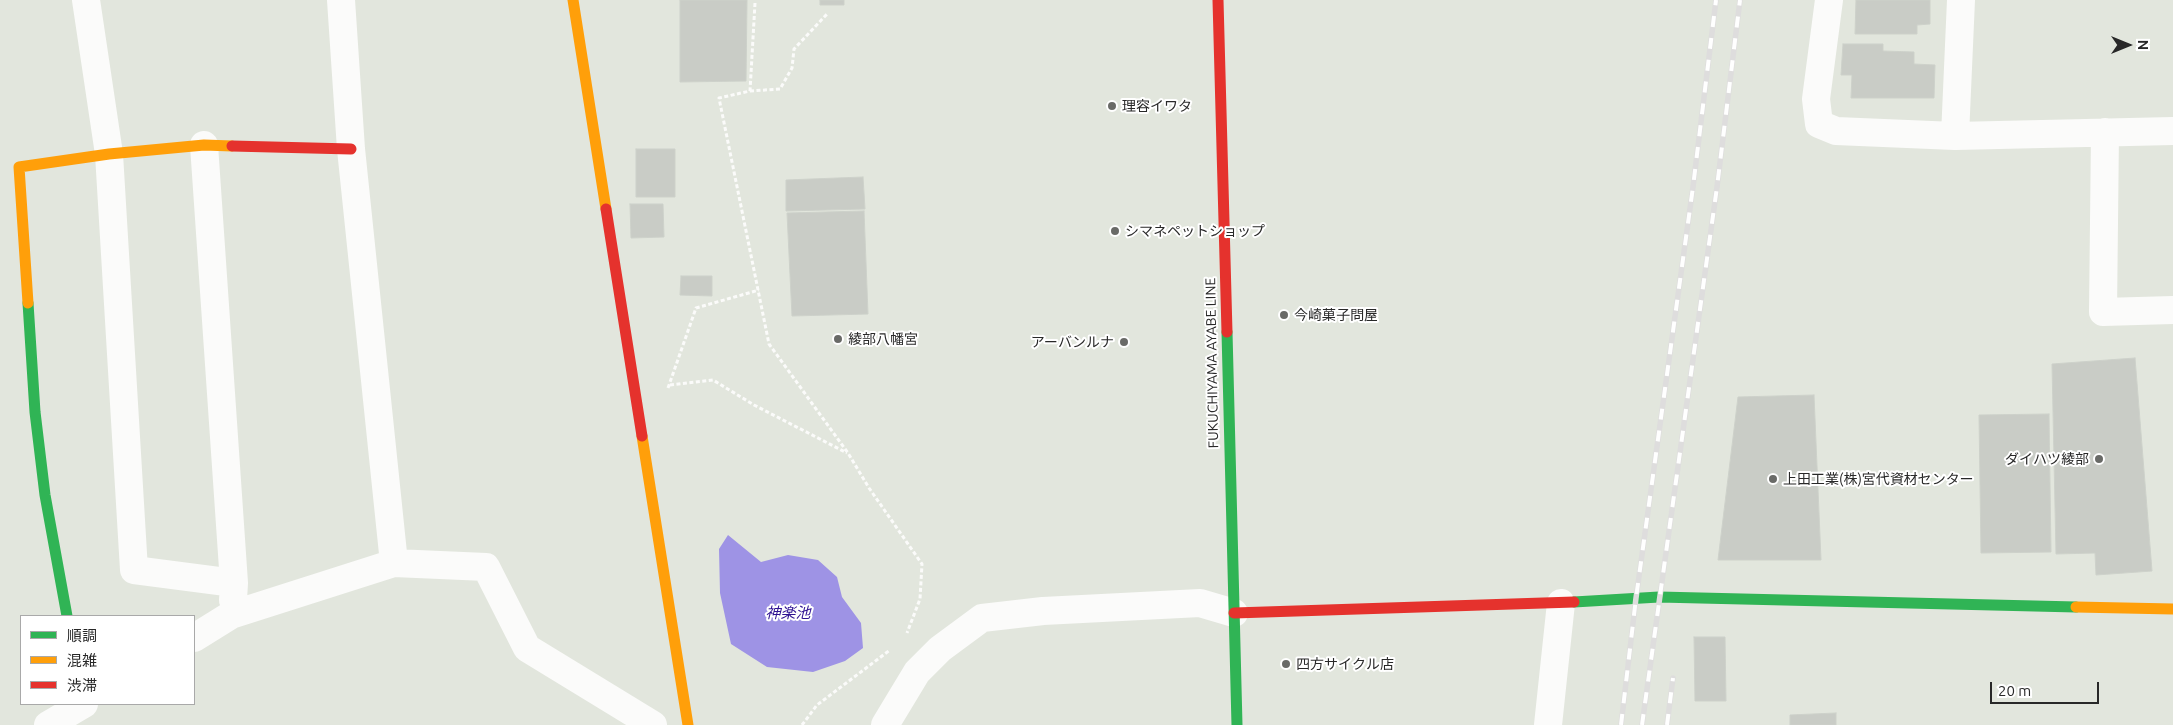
<!DOCTYPE html>
<meta charset="utf-8">
<style>
body{margin:0}
#map{position:relative;width:2173px;height:725px;overflow:hidden;background:#e2e6dd;font-family:Ubuntu,"Noto Sans JP",sans-serif}
canvas{display:block}
.legend{position:absolute;left:20px;top:615px;width:175px;height:90px;box-sizing:border-box;background:#fff;border:1px solid #a9a9a9;margin:0;padding:6px 9px;list-style:none;font-size:15px;color:#282828}
.legend li{display:flex;align-items:center;gap:10px;height:25px}
.legend b{width:25px;border:1px solid #a9a9a9}
.north{position:absolute;left:2103px;top:20px;width:50px;height:50px;-webkit-text-stroke:4px #fff;paint-order:stroke;rotate:90deg;font-size:14px;font-weight:700;line-height:20px;text-align:center;color:#282828}
.north::after{content:'';display:block;margin:auto;width:18px;height:22px;background:#282828;clip-path:polygon(50% 0,100% 100%,50% 72%,0 100%)}
.scale{position:absolute;left:1990px;top:682px;width:109px;height:22px;box-sizing:border-box;border:2px solid #282828;border-top:0;padding-left:6px;font-size:15px;line-height:18px;white-space:nowrap;color:#282828;-webkit-text-stroke:4px #fff;paint-order:stroke}
</style>
<div id="map">
<canvas width="2173" height="725"></canvas>
<ul class="legend">
<li><b style="height:6px;background:#30b455"></b>順調</li>
<li><b style="height:6px;background:#ff9f0a"></b>混雑</li>
<li><b style="height:6px;background:#e5322d"></b>渋滞</li>
</ul>
<div class="north">N</div>
<div class="scale">20 m</div>
</div>
<script>
const ctx = document.querySelector('canvas').getContext('2d');
ctx.lineJoin = 'round';
function fill(path, color) { ctx.fillStyle = color; ctx.fill(path, 'evenodd'); }
const poly = rows => new Path2D(rows.map(r => 'M' + r).join(''));
function strokePath(path, color, width, dash) { ctx.strokeStyle = color; ctx.lineWidth = width; ctx.lineCap = dash ? 'butt' : 'round'; ctx.setLineDash(dash || []); ctx.stroke(path); }
function write(font, color, halo, rows, align = 'center') {
  ctx.font = font + ' Ubuntu,"Noto Sans JP",sans-serif'; ctx.lineWidth = 4; ctx.setLineDash([]); ctx.textBaseline = 'middle'; ctx.strokeStyle = halo; ctx.fillStyle = color; for (const [text, x, y, turn = 0] of rows) {
    ctx.save(); ctx.translate(x, y); ctx.rotate((+turn || 0) * Math.PI / 180); ctx.textAlign = isNaN(turn) ? turn : align; if (halo) ctx.strokeText(text, 0, 0); ctx.fillText(text, 0, 0); ctx.restore();
  }
}
fill(poly([
 [728,535,761,562,788,555,818,560,837,577,842,597,861,623,863,648,845,661,813,672,767,667,731,644,720,593,719,549]
]), '#9e93e5');
const building = poly([
 [680,0,747,0,746,81,680,82,680,0],
 [820,0,844,0,844,5,820,5,820,0],
 [1856,0,1930,0,1930,24,1917,25,1917,34,1855,34,1856,0],
 [1843,44,1883,44,1883,51,1914,52,1914,64,1935,65,1934,98,1851,98,1852,75,1841,75,1843,44],
 [636,149,675,149,675,197,636,197,636,149],
 [863,177,865,209,786,211,786,180,863,177],
 [630,204,663,204,664,237,631,238,630,204],
 [864,211,868,314,792,316,787,213,864,211],
 [681,276,712,276,712,296,680,295,681,276],
 [2135,358,2152,571,2096,575,2095,553,2056,554,2052,364,2135,358],
 [1814,395,1821,560,1718,560,1738,397,1814,395],
 [2049,414,2051,552,1981,553,1979,415,2049,414],
 [1694,637,1725,637,1726,701,1695,701,1694,637],
 [1836,713,1836,725,1790,725,1790,715,1836,713]
]);
fill(building, '#c9ccc6');
strokePath(building, '#cdd1ca', 1);
strokePath(poly([
 [755,3,750,91,719,98,769,344,848,453,869,488,922,564,920,599,907,633],
 [750,91,780,89,792,68,794,49,828,13],
 [670,385,713,380,754,405,847,453],
 [668,388,696,308,759,290],
 [802,725,817,705,890,650]
]), '#fbfbfa', 3, [4, 2.5]);
strokePath(poly([
 [86,0,109,154,134,570,234,583],
 [341,0,351,149,394,563],
 [1829,0,1816,99,1819,124,1836,131,1955,136,2173,131],
 [2105,132,2103,312,2173,310],
 [1955,136,1961,0],
 [204,145,234,583,233,600],
 [194,638,231,615,394,563,486,567,527,648,653,725],
 [48,725,84,704],
 [885,725,917,672,940,649,982,618,1043,611,1200,603,1234,613],
 [1548,725,1561,603]
]), '#fbfbfa', 28);
strokePath(poly([
 [28,303,35,412,45,495,67,616],
 [1227,332,1237,725],
 [1574,602,1659,597,2076,607]
]), '#30b455', 11);
strokePath(poly([
 [573,0,606,209],
 [28,303,19,167,109,154,204,145,232,146],
 [642,436,688,725],
 [2076,607,2173,609]
]), '#ff9f0a', 11);
strokePath(poly([
 [1218,0,1227,332],
 [232,146,351,149],
 [606,209,642,436],
 [1234,613,1574,602]
]), '#e5322d', 11);
const rail = poly([
 [1621,725,1636,598,1693,187,1716,0],
 [1642,725,1717,187,1740,0],
 [1667,725,1673,678]
]);
strokePath(rail, '#dedddd', 5.5);
strokePath(rail, '#fff', 4, [11]);
for (const [x, y, r, color] of [
 [1112,106,5,"#696a67"],
 [1115,231,5,"#696a67"],
 [1284,315,5,"#696a67"],
 [838,339,5,"#696a67"],
 [1124,342,5,"#696a67"],
 [2099,459,5,"#696a67"],
 [1773,479,5,"#696a67"],
 [1286,664,5,"#696a67"]
]) { const dot = new Path2D(); dot.arc(x, y, r, 0, 2 * Math.PI); ctx.fillStyle = color; ctx.fill(dot); strokePath(dot, '#fff', 2); }
write('14px', '#282828', '#fff', [
 ["理容イワタ",1122,106],
 ["シマネペットショップ",1125,231],
 ["今崎菓子問屋",1294,315],
 ["綾部八幡宮",848,339],
 ["アーバンルナ",1114,342,"right"],
 ["ダイハツ綾部",2089,459,"right"],
 ["上田工業(株)宮代資材センター",1783,479],
 ["四方サイクル店",1296,664]
], 'left');
write('14px', '#282828', '#fff', [
 ["FUKUCHIYAMA AYABE LINE",1212,363,-91]
]);
write('italic 15px', '#2f1292', '#fff', [
 ["神楽池",788,613]
]);
</script>
